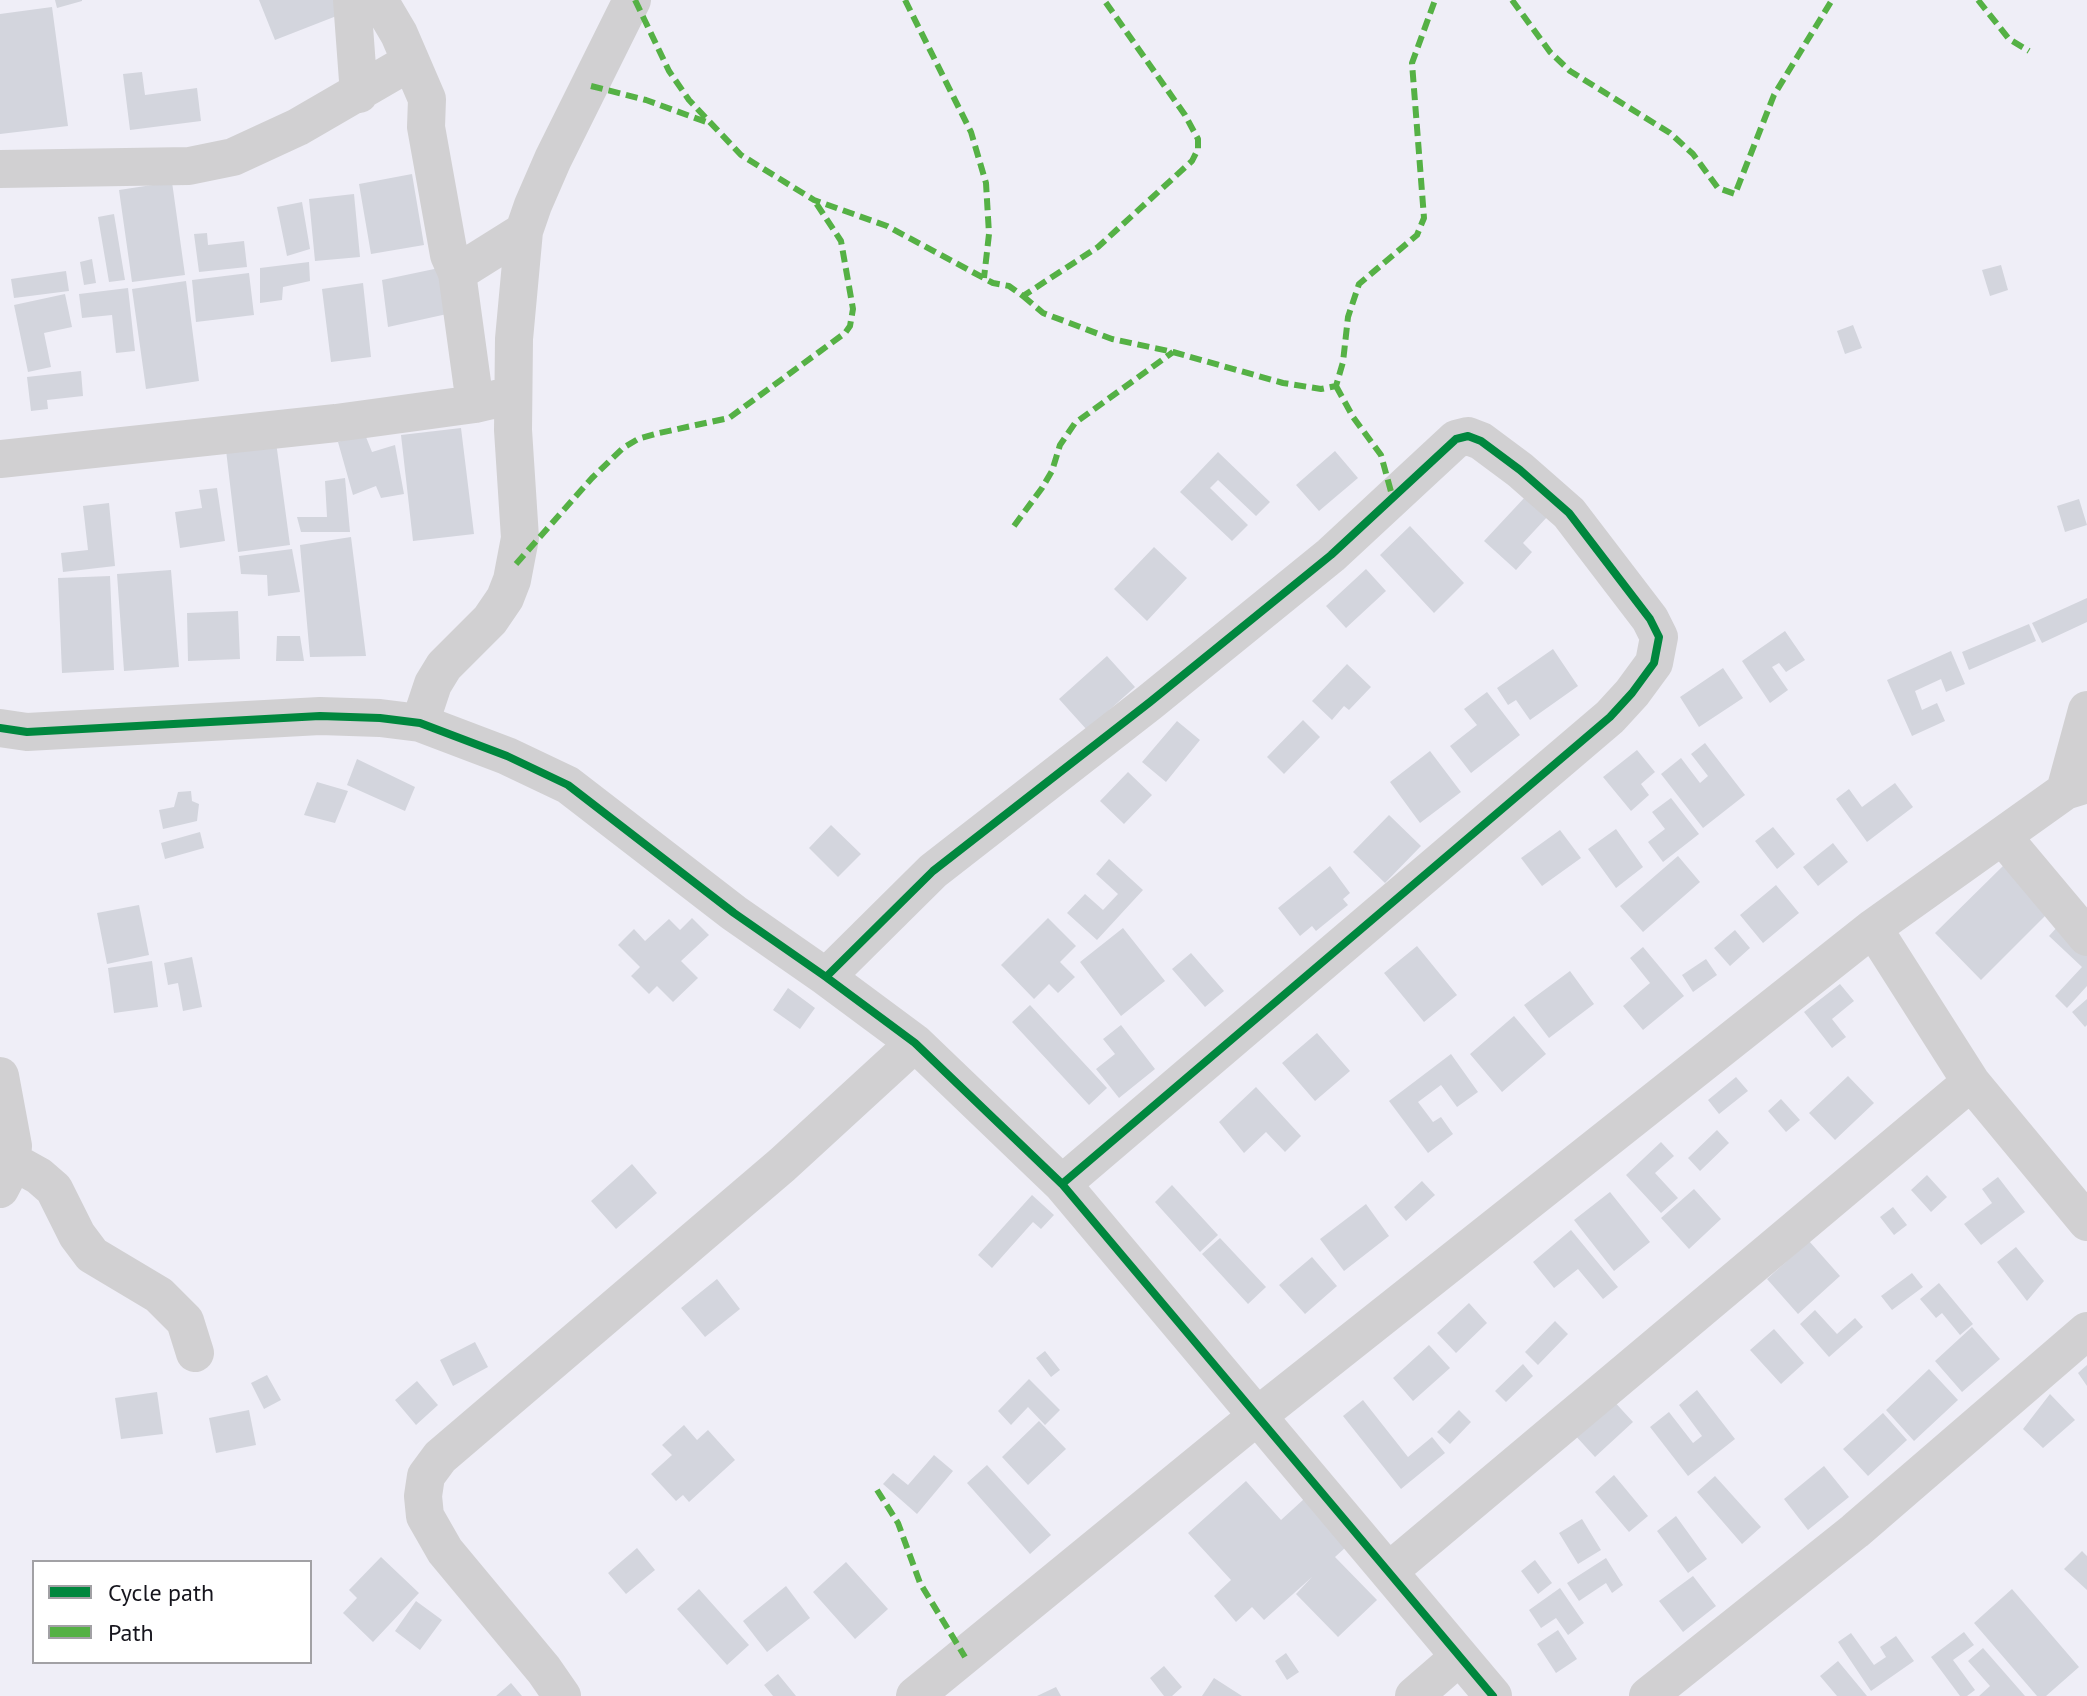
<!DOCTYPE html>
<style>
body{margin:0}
#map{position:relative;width:2087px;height:1696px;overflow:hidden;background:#efeef7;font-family:"PT Sans",sans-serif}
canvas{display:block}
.legend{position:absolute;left:32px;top:1560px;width:280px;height:104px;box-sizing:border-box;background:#fff;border:2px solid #a2a1a5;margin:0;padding:10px 14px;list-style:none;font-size:24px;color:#16151d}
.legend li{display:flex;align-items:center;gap:16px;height:40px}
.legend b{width:40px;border:2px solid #a2a1a5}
</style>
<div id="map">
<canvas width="2087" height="1696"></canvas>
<ul class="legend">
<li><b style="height:10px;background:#00873e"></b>Cycle path</li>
<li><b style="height:10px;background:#55b145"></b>Path</li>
</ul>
</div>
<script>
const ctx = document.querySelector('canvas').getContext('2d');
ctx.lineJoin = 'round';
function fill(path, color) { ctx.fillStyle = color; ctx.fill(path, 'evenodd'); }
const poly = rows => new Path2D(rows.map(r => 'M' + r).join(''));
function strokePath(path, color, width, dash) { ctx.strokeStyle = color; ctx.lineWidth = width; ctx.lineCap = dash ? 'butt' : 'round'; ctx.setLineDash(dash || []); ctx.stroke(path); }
fill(poly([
 [55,0,82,0,82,1,57,8],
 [259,0,339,0,339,15,275,40],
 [52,7,68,126,0,134,0,14],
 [142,72,145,95,197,88,201,121,130,130,123,74],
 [412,174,424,245,371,254,359,184],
 [172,182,185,275,132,282,119,190],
 [354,194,360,257,315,261,309,199],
 [302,202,310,249,287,256,277,207],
 [114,214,125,280,109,282,98,217],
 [207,233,208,245,244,241,247,267,199,272,194,234],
 [92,259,96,283,84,285,80,262],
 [309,262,310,281,283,287,282,300,260,303,260,268],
 [2001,265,2008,290,1990,296,1982,270],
 [439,268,447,314,388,327,382,280],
 [66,271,69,291,14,298,11,279],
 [249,273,254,315,196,322,192,280],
 [186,281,199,381,146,389,132,289],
 [363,283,371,357,331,362,322,289],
 [128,288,135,351,116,353,112,315,82,318,79,294],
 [65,294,72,327,44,333,51,367,28,372,14,305],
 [1853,325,1862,348,1845,354,1837,331],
 [81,371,83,396,47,400,48,409,31,411,27,377],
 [461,428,474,534,413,541,401,435],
 [364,432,372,452,395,445,404,494,381,498,376,486,353,495,338,442],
 [276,442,290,545,238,552,226,450],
 [1335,451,1358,478,1319,511,1296,485],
 [1218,452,1270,502,1256,516,1218,480,1210,488,1248,525,1232,541,1180,492],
 [345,478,350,532,301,532,297,517,327,517,325,481],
 [217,488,225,541,180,548,175,512,202,508,199,490],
 [1526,496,1548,516,1523,543,1532,552,1516,570,1484,541],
 [2079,499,2087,525,2065,532,2057,506],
 [109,503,115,566,63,572,61,553,88,550,83,506],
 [1410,526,1464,583,1434,613,1380,555],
 [351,537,366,656,310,657,300,545],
 [1154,547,1187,578,1147,621,1114,589],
 [292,549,300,592,268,596,267,575,241,574,239,556],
 [1366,569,1386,591,1346,628,1326,606],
 [171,570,179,667,124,671,117,574],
 [110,576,114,670,62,673,58,578],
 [2087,598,2087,622,2042,643,2032,623],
 [238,611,240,659,188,661,187,613],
 [2029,624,2036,641,1969,670,1962,652],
 [1785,631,1805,660,1786,672,1779,663,1772,667,1788,690,1770,703,1742,661],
 [277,636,300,636,304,661,276,661],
 [1553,649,1578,686,1530,720,1516,700,1508,705,1497,688],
 [1951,651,1965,684,1946,692,1941,679,1915,691,1922,710,1937,703,1945,721,1912,736,1887,680],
 [1107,656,1135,687,1087,730,1059,699],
 [1347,664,1371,687,1349,710,1344,706,1332,720,1312,701],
 [1723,668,1743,698,1699,727,1680,697],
 [1487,692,1520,735,1471,773,1450,746,1477,725,1464,709],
 [1303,720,1320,737,1284,774,1267,757],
 [1177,721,1200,740,1166,782,1142,762],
 [1705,743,1745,795,1703,828,1661,774,1681,758,1700,783,1708,776,1691,754],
 [1637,750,1655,772,1641,784,1649,795,1631,811,1603,777],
 [1430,751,1461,792,1420,823,1390,782],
 [357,759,415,787,405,811,347,785],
 [1128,772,1152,795,1124,824,1100,801],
 [317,782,348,791,335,823,304,815],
 [1895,783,1913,807,1867,842,1836,799,1849,789,1862,807],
 [191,791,192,801,199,804,197,821,163,829,159,810,174,807,178,792],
 [1671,798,1699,834,1663,862,1648,842,1665,829,1652,812],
 [1389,815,1421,846,1385,883,1353,852],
 [831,825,861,854,838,877,809,848],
 [1773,827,1795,854,1777,869,1755,841],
 [1616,829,1643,867,1616,888,1588,849],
 [1560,830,1581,858,1542,886,1521,858],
 [200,832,204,848,165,859,161,843],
 [1833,843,1848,862,1818,886,1803,867],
 [1678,856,1700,882,1643,932,1620,906],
 [1109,859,1143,890,1097,940,1067,913,1085,894,1103,910,1118,894,1096,874],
 [2004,865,2049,912,1981,980,1935,933],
 [1330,866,1350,893,1343,899,1348,905,1316,931,1312,926,1300,936,1278,908],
 [1776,885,1799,913,1763,943,1740,915],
 [139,905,149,955,107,964,97,913],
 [692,918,709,935,681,961,698,978,673,1002,657,986,649,994,631,976,640,967,618,945,634,929,645,941,669,919,680,930],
 [1048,918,1076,946,1060,962,1075,977,1058,993,1049,984,1034,999,1001,965],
 [2059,925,2087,952,2087,986,2067,1008,2055,996,2082,967,2049,936],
 [1123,928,1165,981,1121,1016,1080,962],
 [1735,930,1750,948,1730,966,1714,948],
 [1417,946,1457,995,1424,1022,1384,973],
 [1643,947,1684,996,1643,1030,1623,1006,1650,983,1630,958],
 [1191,953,1224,991,1205,1007,1172,969],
 [192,957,202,1007,183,1011,178,983,168,985,164,963],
 [1706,959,1717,975,1693,992,1682,975],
 [152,961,158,1007,114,1013,108,968],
 [1570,971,1594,1004,1549,1038,1524,1005],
 [1840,984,1854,1001,1832,1019,1846,1037,1832,1048,1804,1012],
 [788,988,815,1008,800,1029,773,1010],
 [2087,999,2087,1025,2085,1027,2072,1012],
 [1030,1005,1107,1088,1089,1105,1012,1022],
 [1514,1016,1546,1054,1502,1092,1470,1054],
 [1121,1025,1155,1069,1119,1098,1096,1069,1115,1054,1103,1039],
 [1317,1033,1350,1071,1315,1101,1282,1063],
 [1451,1054,1478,1092,1457,1107,1441,1085,1418,1102,1433,1122,1441,1117,1453,1134,1428,1153,1389,1101],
 [1848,1076,1874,1103,1835,1140,1809,1113],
 [1736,1077,1748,1091,1719,1114,1708,1100],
 [1256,1087,1301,1136,1285,1152,1266,1132,1244,1153,1219,1122],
 [1781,1099,1800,1120,1786,1132,1768,1111],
 [1717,1130,1729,1143,1700,1171,1688,1158],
 [1661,1142,1674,1156,1655,1173,1678,1198,1661,1213,1626,1175],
 [632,1164,657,1193,616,1229,591,1201],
 [1927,1175,1947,1197,1931,1212,1911,1190],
 [1998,1177,2025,1212,1981,1245,1964,1224,1992,1203,1982,1189],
 [1422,1181,1435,1195,1406,1221,1394,1207],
 [1172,1185,1218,1235,1200,1252,1155,1202],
 [1694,1189,1721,1219,1689,1249,1661,1218],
 [1610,1192,1650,1242,1614,1271,1574,1220],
 [1032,1195,1054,1215,1041,1229,1033,1222,992,1268,978,1255],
 [1366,1204,1389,1236,1344,1271,1320,1239],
 [1893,1207,1907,1225,1894,1235,1880,1217],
 [1571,1230,1618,1287,1603,1299,1578,1269,1554,1288,1533,1262],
 [1220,1238,1266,1287,1248,1304,1202,1254],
 [1809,1241,1840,1276,1798,1314,1767,1279],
 [2016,1247,2044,1281,2027,1301,1997,1262],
 [1312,1257,1337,1286,1305,1314,1279,1285],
 [1912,1273,1923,1287,1892,1310,1881,1296],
 [717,1279,740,1309,705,1337,681,1308],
 [1939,1283,1973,1324,1960,1335,1942,1313,1936,1318,1920,1299],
 [1469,1303,1487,1323,1456,1353,1437,1333],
 [1815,1310,1837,1334,1855,1318,1863,1327,1829,1357,1800,1324],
 [1555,1321,1568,1334,1538,1365,1525,1352],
 [1972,1327,2000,1359,1962,1392,1935,1361],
 [1774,1329,1804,1363,1781,1384,1750,1350],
 [475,1342,488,1367,453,1386,440,1360],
 [1429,1345,1450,1368,1413,1401,1393,1378],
 [1045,1351,1060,1370,1051,1377,1036,1358],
 [1523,1364,1533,1376,1506,1402,1495,1391],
 [2087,1365,2087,1386,2078,1373],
 [1929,1369,1958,1400,1914,1441,1886,1410],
 [267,1375,281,1400,264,1409,251,1383],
 [1029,1379,1060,1410,1045,1425,1028,1407,1011,1425,998,1411],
 [417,1381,438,1405,416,1425,395,1400],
 [1697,1390,1735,1439,1688,1476,1650,1427,1669,1412,1693,1443,1702,1436,1679,1405],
 [157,1392,163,1434,121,1439,115,1398],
 [2050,1394,2075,1420,2043,1448,2023,1429],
 [1611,1398,1633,1422,1595,1457,1573,1433],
 [1363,1400,1408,1457,1432,1437,1445,1453,1401,1489,1343,1416],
 [249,1410,256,1445,216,1453,209,1418],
 [1459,1410,1471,1422,1450,1444,1437,1432],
 [1883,1413,1907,1440,1868,1476,1843,1449],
 [1039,1421,1066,1449,1028,1485,1002,1457],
 [684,1425,697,1440,708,1430,735,1460,689,1502,683,1495,676,1501,651,1474,672,1455,662,1445],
 [934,1455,953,1471,917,1514,883,1484,893,1473,908,1485],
 [987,1465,1051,1535,1030,1554,967,1483],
 [1824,1466,1849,1497,1808,1530,1784,1499],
 [1614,1475,1648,1516,1629,1532,1595,1492],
 [1715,1476,1761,1527,1742,1544,1697,1492],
 [1246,1481,1281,1520,1304,1499,1346,1547,1335,1557,1377,1600,1338,1637,1296,1594,1312,1577,1264,1620,1252,1607,1236,1622,1214,1596,1231,1580,1188,1533],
 [1676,1516,1707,1559,1688,1573,1657,1531],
 [1582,1519,1601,1550,1578,1564,1559,1533],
 [637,1548,655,1570,626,1594,608,1573],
 [2082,1551,2087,1556,2087,1590,2064,1569],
 [381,1557,419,1593,373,1642,343,1613,357,1598,349,1590],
 [1606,1558,1623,1585,1612,1593,1606,1583,1579,1601,1567,1583],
 [1535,1560,1552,1583,1538,1594,1521,1571],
 [846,1562,888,1609,855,1639,813,1592],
 [1693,1576,1716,1606,1683,1632,1659,1601],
 [786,1586,810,1618,767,1652,743,1621],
 [1560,1588,1584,1623,1568,1635,1556,1618,1541,1628,1529,1610],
 [699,1589,749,1645,727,1665,677,1609],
 [2012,1589,2079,1667,2046,1696,2037,1696,1974,1623],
 [416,1601,442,1620,420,1650,395,1631],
 [1558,1630,1577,1659,1556,1673,1537,1644],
 [1964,1632,1974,1645,1953,1660,1975,1690,1967,1696,1960,1696,1931,1657],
 [1851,1633,1874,1665,1886,1657,1880,1647,1896,1636,1914,1661,1871,1691,1838,1642],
 [1983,1648,2025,1696,1979,1696,1990,1686,1968,1661],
 [1286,1653,1299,1672,1287,1680,1275,1661],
 [1838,1661,1867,1696,1837,1696,1820,1676],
 [1164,1666,1182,1687,1172,1696,1164,1696,1150,1678],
 [778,1674,796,1696,773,1696,764,1685],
 [1214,1678,1242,1696,1202,1696],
 [511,1683,522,1696,496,1696],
 [1056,1687,1061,1696,1037,1696]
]), '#d3d5dd');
strokePath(poly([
 [352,0,359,94],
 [379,0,399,34,427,99,426,127,449,255,457,273,475,404],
 [0,169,189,166,233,157,298,127,410,62],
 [457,273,524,231],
 [0,459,336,423,475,404,513,395],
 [420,723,433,684,444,666,490,620,505,598,512,580,520,538,513,430,514,339,524,231,533,205,553,159,632,0],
 [0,728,27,732,320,716,380,718,420,723,507,756,568,785,734,913,826,977,915,1043,1062,1184,1493,1696],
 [2065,791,2087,710],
 [2003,837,2087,937],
 [1873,928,1971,1082,2087,1222],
 [826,977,933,871,1150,702,1331,555,1456,439,1468,436,1481,441,1520,470,1569,513,1650,619,1659,637,1654,663,1632,693,1610,717,1062,1184],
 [0,1076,13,1146,11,1168,0,1189],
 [12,1161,39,1176,54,1189,77,1235,92,1255,159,1295,185,1321,195,1353],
 [1389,1571,1971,1082],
 [562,1696,544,1670,445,1551,425,1516,423,1496,426,1476,440,1457,782,1165,915,1043],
 [915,1696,1256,1417,1873,928,2065,791,2087,784],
 [1414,1696,1459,1657],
 [1648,1696,1855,1531,2087,1331]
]), '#d1d0d2', 38);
strokePath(poly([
 [635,0,669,71,689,100,741,155,814,200,887,226,993,283,1009,286,1023,296,1098,247,1192,161,1198,149,1198,139,1185,115,1104,0],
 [905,0,971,132,986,183,989,234,984,278],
 [1512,0,1550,52,1570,71,1670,133,1693,154,1718,188,1735,194,1774,95,1832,0],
 [1978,0,2009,39,2029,51],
 [591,86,646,100,709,123],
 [1023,296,1043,313,1112,339,1173,352,1283,383,1321,389,1336,386,1343,362,1348,317,1359,284,1417,235,1424,218,1412,63,1435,0],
 [1336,386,1353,417,1381,455,1393,499],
 [1014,526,1042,488,1052,471,1060,445,1075,423,1173,352],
 [516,564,592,478,623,448,638,439,659,433,729,418,845,333,850,326,853,309,841,241,814,200],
 [877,1490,898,1523,920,1583,965,1657]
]), '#55b145', 6, [12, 6]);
strokePath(poly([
 [0,728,27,732,320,716,380,718,420,723,507,756,568,785,734,913,826,977,915,1043,1062,1184,1493,1696],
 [826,977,933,871,1150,702,1331,555,1456,439,1468,436,1481,441,1520,470,1569,513,1650,619,1659,637,1654,663,1632,693,1610,717,1062,1184]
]), '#00873e', 8);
</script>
